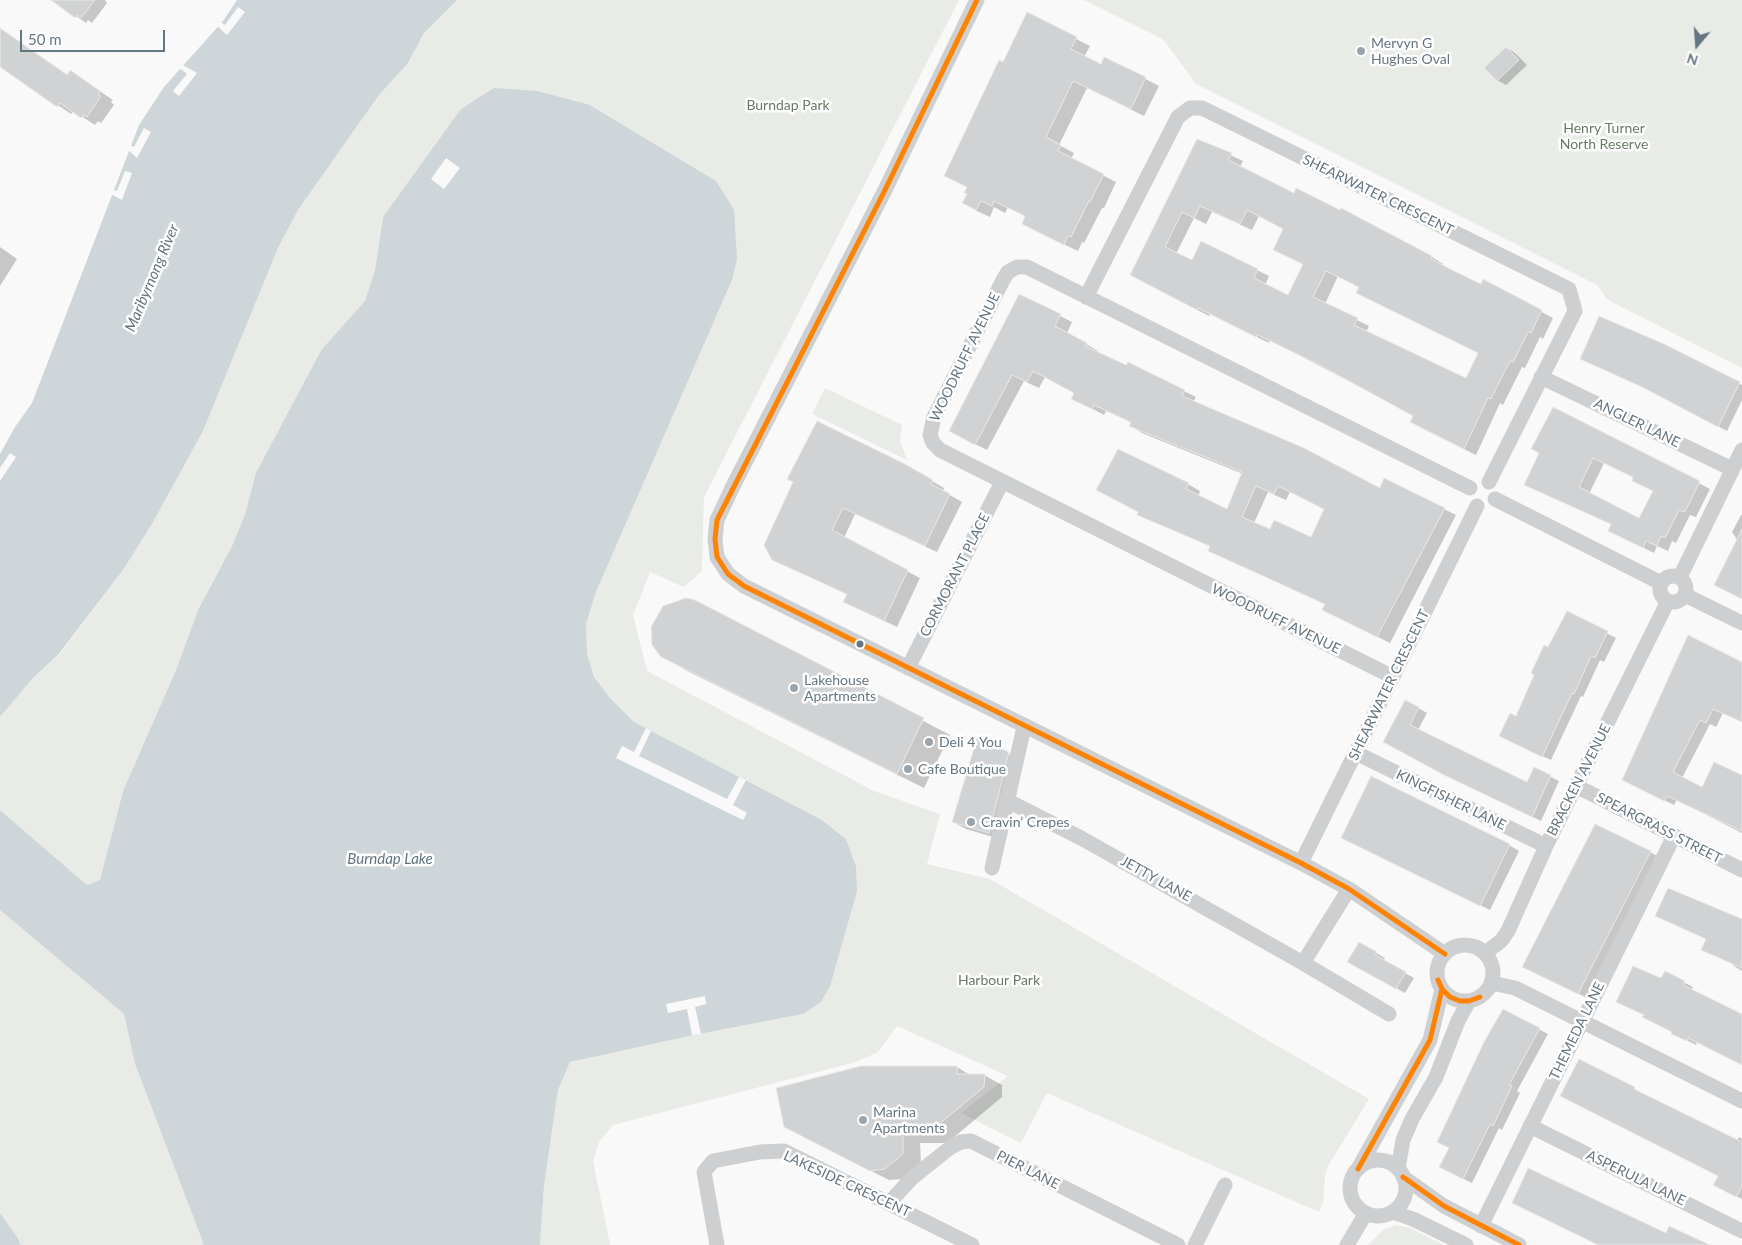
<!DOCTYPE html>
<meta charset="utf-8">
<style>
body{margin:0}
#map{position:relative;width:1742px;height:1245px;overflow:hidden;background:#f9f9f9;font-family:Lato,sans-serif}
canvas{display:block}
.north{position:absolute;left:1672px;top:20px;width:50px;height:50px;-webkit-text-stroke:4px #fff;paint-order:stroke;rotate:198deg;font-size:14px;font-weight:700;line-height:20px;text-align:center;color:#657683}
.north::after{content:'';display:block;margin:auto;width:18px;height:22px;background:#657683;clip-path:polygon(50% 0,100% 100%,50% 72%,0 100%)}
.scale{position:absolute;left:20px;top:30px;width:145px;height:22px;box-sizing:border-box;border:2px solid #657683;border-top:0;padding-left:6px;font-size:15px;line-height:18px;white-space:nowrap;color:#657683;-webkit-text-stroke:4px #fff;paint-order:stroke}
</style>
<div id="map">
<canvas width="1742" height="1245"></canvas>
<div class="north">N</div>
<div class="scale">50 m</div>
</div>
<script>
const ctx = document.querySelector('canvas').getContext('2d');
ctx.lineJoin = 'round';
function fill(path, color) { ctx.fillStyle = color; ctx.fill(path, 'evenodd'); }
const poly = rows => new Path2D(rows.map(r => 'M' + r).join(''));
function strokePath(path, color, width, dash) { ctx.strokeStyle = color; ctx.lineWidth = width; ctx.lineCap = dash ? 'butt' : 'round'; ctx.setLineDash(dash || []); ctx.stroke(path); }
function write(font, color, halo, rows, align = 'center') {
  ctx.font = font + ' Lato,sans-serif'; ctx.lineWidth = 5; ctx.setLineDash([]); ctx.textBaseline = 'middle'; ctx.strokeStyle = halo; ctx.fillStyle = color; for (const [text, x, y, turn = 0] of rows) {
    ctx.save(); ctx.translate(x, y); ctx.rotate((+turn || 0) * Math.PI / 180); ctx.textAlign = isNaN(turn) ? turn : align; if (halo) ctx.strokeText(text, 0, 0); ctx.fillText(text, 0, 0); ctx.restore();
  }
}
fill(poly([
 [457,0,959,0,704,497,702,571,684,587,650,572,633,615,647,671,874,791,940,814,927,864,990,879,1369,1099,1328,1166,1325,1176,1323,1202,1319,1212,1047,1093,1021,1143,961,1113,1008,1076,897,1026,878,1052,856,1062,613,1125,599,1142,593,1161,610,1245,540,1245,544,1186,558,1090,570,1062,689,1036,803,1014,856,866,846,839,822,820,634,722,610,698,594,677,587,654,586,624,596,592,732,280,716,181,590,105,383,217,375,270,365,301,322,349,233,544,198,610,176,670,123,791,100,880,87,885,0,810,0,717,32,679,59,655,123,570,152,524,203,431,278,248,298,210,379,95,408,63,424,33],
 [1084,0,1742,0,1742,368,1608,300,1597,285,1196,84,1163,39],
 [825,388,902,425,900,441,907,460,812,414],
 [0,910,124,1014,135,1064,204,1245,21,1245,0,1213],
 [1396,1225,1410,1228,1444,1245,1368,1245,1384,1229]
]), '#e8ebe6');
fill(poly([
 [237,0,457,0,424,33,408,63,379,95,298,210,278,248,203,431,152,524,123,570,58,655,32,679,0,717,0,454,15,427,32,403,139,125,164,87,223,21],
 [494,88,537,91,590,105,716,181,734,210,737,259,732,280,596,592,586,624,587,654,594,677,610,698,634,722,822,820,846,839,856,866,857,891,830,986,821,1002,803,1014,694,1035,570,1062,558,1090,544,1186,540,1245,204,1245,135,1064,124,1014,0,910,0,810,87,885,100,880,123,791,176,670,198,610,233,544,245,515,256,473,322,349,365,301,375,270,383,217,461,109],
 [0,1213,17,1237,21,1245,0,1245]
]), '#ced6d9');
fill(poly([
 [238,7,245,12,227,35,216,25,219,21,225,25],
 [181,64,197,73,179,96,173,91,187,74,178,67],
 [144,128,151,132,137,158,126,148,128,144,134,147],
 [446,158,460,168,444,189,431,179],
 [125,171,132,173,122,200,109,193,110,189,117,191],
 [10,453,16,457,0,481,0,468],
 [646,728,651,731,639,756,727,799,739,777,746,780,733,805,747,813,743,820,616,758,622,746,634,752],
 [705,996,706,1004,695,1007,701,1034,692,1035,687,1009,668,1013,666,1004]
]), '#f9f9f9');
fill(poly([
 [53,0,105,0,107,3,92,23,88,20,86,23],
 [1027,14,1090,46,1084,57,1101,65,1105,58,1159,86,1144,116,1087,88,1059,145,1074,153,1071,159,1116,182,1104,208,1102,208,1084,243,1082,242,1078,251,1036,231,1026,216,1008,207,1005,213,994,207,990,217,977,211,964,203,969,194,968,188,946,176],
 [0,29,68,75,71,72,113,100,111,102,114,105,101,123,98,121,95,125,73,111,71,114,0,66],
 [1507,48,1515,53,1527,65,1506,85,1497,80],
 [1198,140,1243,161,1240,167,1295,194,1341,212,1342,210,1432,257,1443,264,1442,266,1481,286,1484,281,1553,318,1543,339,1540,337,1525,368,1522,367,1503,405,1500,403,1476,455,1423,429,1415,416,1270,340,1269,343,1210,314,1209,316,1143,282],
 [1212,212,1252,230,1259,216,1285,229,1286,256,1304,265,1288,296,1265,285,1269,276,1202,243,1193,262,1176,254,1194,218,1206,224],
 [1338,276,1479,353,1466,379,1366,332,1369,326,1325,304],
 [0,247,17,259,0,286],
 [1019,295,1072,322,1067,333,1098,351,1097,353,1184,391,1196,397,1193,402,1380,489,1444,509,1456,515,1390,643,1336,616,1326,605,1222,557,1210,551,1211,547,1138,514,1118,450,1188,484,1200,491,1198,496,1227,510,1243,474,1142,433,1131,426,1132,423,1106,411,1104,415,1085,405,1075,393,1045,377,1039,388,1024,381,987,450,963,438],
 [1268,492,1286,500,1290,492,1325,510,1311,538,1271,530,1254,523],
 [1664,346,1742,385,1742,400,1727,431,1653,392,1590,363],
 [1553,408,1710,489,1696,517,1690,515,1676,543,1672,541,1668,551,1657,546,1654,553,1620,536,1612,525,1526,485,1541,453],
 [1604,463,1634,478,1655,491,1640,520,1589,494],
 [932,481,944,488,943,491,962,502,937,552,855,514,844,538,920,578,897,627,857,608,848,595,773,560,795,482],
 [1741,515,1742,515,1742,598,1738,541,1732,532],
 [694,601,950,735,924,788,689,672,661,656],
 [1567,613,1616,638,1604,662,1600,660,1583,697,1581,696,1551,760,1509,741,1516,718],
 [1742,663,1742,722,1723,713,1716,727,1710,724,1682,778,1703,789,1742,777,1742,833,1677,800,1674,805,1633,785],
 [1406,701,1427,713,1418,730,1528,784,1535,769,1559,781,1541,821,1454,779,1393,746],
 [1008,754,1022,761,1003,840,966,829,953,822],
 [1352,843,1509,845,1519,851,1490,910],
 [1650,852,1659,857,1587,998,1532,971],
 [1656,916,1742,921,1742,971,1734,966,1707,939],
 [1360,944,1385,958,1383,961,1414,978,1405,993,1349,962],
 [1665,973,1693,987,1691,991,1742,1015,1742,1065,1697,1042,1696,1045,1682,1038,1662,980],
 [1504,1011,1548,1034,1517,1091,1520,1093,1502,1130,1499,1128,1472,1183,1449,1172,1450,1148],
 [957,1067,970,1075,984,1075,1002,1085,1002,1097,947,1143,920,1143,921,1165,903,1179,889,1180,803,1137],
 [1561,1096,1698,1123,1737,1141,1739,1137,1742,1139,1742,1199,1724,1190,1719,1176]
]), '#0003');
const building = poly([
 [51,0,95,0,81,18,77,15,75,18,51,0],
 [1027,12,1077,37,1071,49,1101,64,1104,57,1146,77,1131,109,1073,81,1046,137,1061,145,1058,151,1104,174,1090,202,1089,201,1071,237,1068,236,1064,245,1022,224,1025,216,994,201,992,206,981,201,976,210,962,203,967,194,964,193,967,187,944,176,999,60,1003,62,1027,12],
 [0,28,67,75,70,70,100,91,98,94,101,96,87,117,84,115,81,118,60,103,57,107,0,67,0,28],
 [1506,47,1519,60,1497,81,1484,68,1506,47],
 [1197,139,1232,153,1228,160,1294,193,1296,188,1340,210,1341,208,1432,256,1431,259,1452,270,1481,284,1483,279,1542,310,1531,333,1528,332,1513,362,1510,361,1491,399,1488,398,1464,449,1410,422,1413,416,1322,366,1258,335,1256,337,1198,308,1197,310,1130,275,1197,139],
 [1200,206,1240,224,1247,210,1283,229,1273,250,1303,264,1288,295,1254,278,1258,269,1201,241,1192,260,1165,247,1182,212,1194,218,1200,206],
 [1326,271,1359,287,1356,293,1478,353,1466,378,1354,325,1358,318,1313,297,1326,271],
 [1019,294,1061,314,1055,326,1087,343,1085,346,1126,365,1128,362,1185,390,1182,396,1304,448,1380,488,1384,478,1445,508,1377,637,1322,610,1325,604,1208,551,1210,546,1137,515,1138,512,1096,490,1118,449,1189,483,1186,489,1227,509,1242,472,1129,426,1131,422,1094,405,1092,409,1071,399,1074,393,1033,371,1027,382,1012,375,975,445,949,431,1019,294],
 [1256,486,1274,494,1278,486,1324,509,1311,537,1274,520,1270,529,1242,517,1256,486],
 [1599,316,1664,344,1740,382,1718,427,1642,387,1580,359,1599,316],
 [1553,407,1700,481,1685,512,1679,510,1665,538,1661,536,1657,546,1646,541,1643,548,1608,531,1611,524,1524,485,1539,453,1531,449,1553,407],
 [1593,458,1633,477,1632,481,1653,491,1639,518,1579,487,1593,458],
 [817,421,903,463,933,480,931,484,950,494,925,546,843,508,832,530,908,570,884,621,843,602,847,594,772,560,764,545,793,482,787,479,817,421],
 [1742,529,1742,599,1714,585,1742,529],
 [686,598,695,600,924,718,897,774,661,657,652,645,651,627,663,606,686,598],
 [1567,611,1608,631,1595,658,1591,656,1574,694,1572,693,1542,757,1499,736,1510,713,1516,716,1534,675,1531,673,1544,645,1548,647,1567,611],
 [1688,635,1742,662,1742,722,1713,709,1706,723,1700,720,1673,772,1702,787,1714,762,1742,775,1742,831,1667,796,1664,801,1622,780,1688,635],
 [1405,700,1419,707,1410,725,1527,782,1534,767,1551,775,1532,817,1444,775,1383,742,1405,700],
 [977,738,1009,752,989,833,952,822,977,738],
 [1371,776,1510,844,1480,906,1341,838,1371,776],
 [1595,824,1651,851,1578,994,1522,967,1595,824],
 [1668,888,1742,919,1742,968,1701,950,1706,939,1655,916,1668,888],
 [1359,942,1377,952,1375,955,1406,972,1396,989,1347,962,1359,942],
 [1633,966,1661,978,1665,971,1685,981,1683,985,1742,1014,1742,1065,1688,1038,1687,1041,1671,1034,1672,1032,1642,1017,1644,1015,1616,1002,1633,966],
 [1503,1009,1540,1028,1509,1085,1512,1086,1493,1126,1490,1124,1463,1179,1439,1167,1449,1148,1437,1142,1484,1042,1503,1009],
 [1579,1059,1635,1087,1634,1089,1742,1142,1742,1186,1736,1197,1713,1185,1718,1176,1560,1096,1579,1059],
 [861,1066,957,1066,957,1074,985,1074,984,1087,928,1133,903,1133,903,1154,885,1169,870,1171,784,1127,776,1088,861,1066],
 [1528,1168,1666,1233,1669,1226,1710,1245,1598,1245,1512,1203,1528,1168]
]);
fill(building, '#d0d2d3');
strokePath(building, '#e8e8e8', 1);
strokePath(poly([
 [977,0,885,190,734,484,717,520,715,539,717,557,728,574,744,586,1301,863,1349,889,1445,954],
 [1086,297,1178,117,1190,108,1202,108,1569,289,1575,311,1489,482],
 [1541,377,1732,469],
 [1495,499,1661,583],
 '1660 589a13 13 0 1 1 26 0a13 13 0 1 1-26 0Z',
 [1680,577,1742,450],
 [1685,595,1742,623],
 [908,668,1002,482],
 [1393,677,940,450,933,443,930,435,934,417,1003,280,1008,272,1017,267,1027,267,1470,488],
 [1356,753,1546,846],
 [1576,786,1742,870],
 [1006,800,1081,838,1303,963,1389,1014],
 [1301,863,1477,506],
 [992,868,1024,727],
 '1437 973a28 28 0 1 1 56 0a28 28 0 1 1-56 0Z',
 [1485,953,1501,941,1508,931,1546,846,1668,601],
 [1303,963,1349,889],
 [1492,983,1515,988,1742,1101],
 [1530,1126,1742,1231],
 '1350 1188a28 28 0 1 1 56 0a28 28 0 1 1-56 0Z',
 [1358,1169,1430,1040,1442,989],
 [1398,1169,1403,1140,1412,1119,1436,1077,1458,1021,1469,1001],
 [1403,1177,1444,1206,1519,1245],
 [889,1203,912,1178,951,1147,961,1142,971,1141,1178,1245],
 [1392,1212,1413,1219,1466,1245],
 [1481,1226,1674,836],
 [717,1245,704,1172,713,1161,760,1152,784,1151,972,1245],
 [1195,1245,1225,1185],
 [1347,1245,1366,1213]
]), '#cecfd0', 15);
strokePath(poly([
 [977,0,885,190,717,520,715,539,717,557,728,574,744,586,1301,863,1349,889,1445,954],
 [1438,980,1442,989,1450,997,1460,1001,1469,1001,1480,997],
 [1358,1169,1430,1040,1442,989],
 [1403,1177,1444,1206,1519,1245]
]), '#ff8200', 5);
for (const [x, y, r, color] of [
 [1361,51,5,"#99a4ac"],
 [860,644,4.5,"#657683"],
 [794,688,5,"#99a4ac"],
 [929,742,5,"#99a4ac"],
 [908,769,5,"#99a4ac"],
 [971,822,5,"#99a4ac"],
 [863,1120,5,"#99a4ac"]
]) { const dot = new Path2D(); dot.arc(x, y, r, 0, 2 * Math.PI); ctx.fillStyle = color; ctx.fill(dot); strokePath(dot, '#fff', 2); }
write('14px', '#657683', '#fff', [
 ["Mervyn G",1371,43],
 ["Hughes Oval",1371,59],
 ["Lakehouse",804,680],
 ["Apartments",804,696],
 ["Deli 4 You",939,742],
 ["Cafe Boutique",918,769],
 ["Cravin’ Crepes",981,822],
 ["Marina",873,1112],
 ["Apartments",873,1128]
], 'left');
write('14px', '#687a64', '#fff', [
 ["Burndap Park",788,105],
 ["Henry Turner",1604,128],
 ["North Reserve",1604,144],
 ["Harbour Park",999,980]
]);
write('14px', '#657683', '#fff', [
 ["SHEARWATER CRESCENT",1378,195,26],
 ["WOODRUFF AVENUE",965,357,-64],
 ["ANGLER LANE",1637,423,26],
 ["CORMORANT PLACE",955,575,-63],
 ["WOODRUFF AVENUE",1276,619,26],
 ["SHEARWATER CRESCENT",1389,685,-64],
 ["BRACKEN AVENUE",1579,780,-63],
 ["KINGFISHER LANE",1451,800,26],
 ["SPEARGRASS STREET",1659,828,27],
 ["JETTY LANE",1156,879,29],
 ["THEMEDA LANE",1577,1031,-64],
 ["PIER LANE",1028,1170,27],
 ["ASPERULA LANE",1636,1178,26],
 ["LAKESIDE CRESCENT",847,1184,25]
]);
write('italic 15px', '#60757c', '#fff', [
 ["Maribyrnong River",152,278,-67],
 ["Burndap Lake",390,859]
]);
</script>
